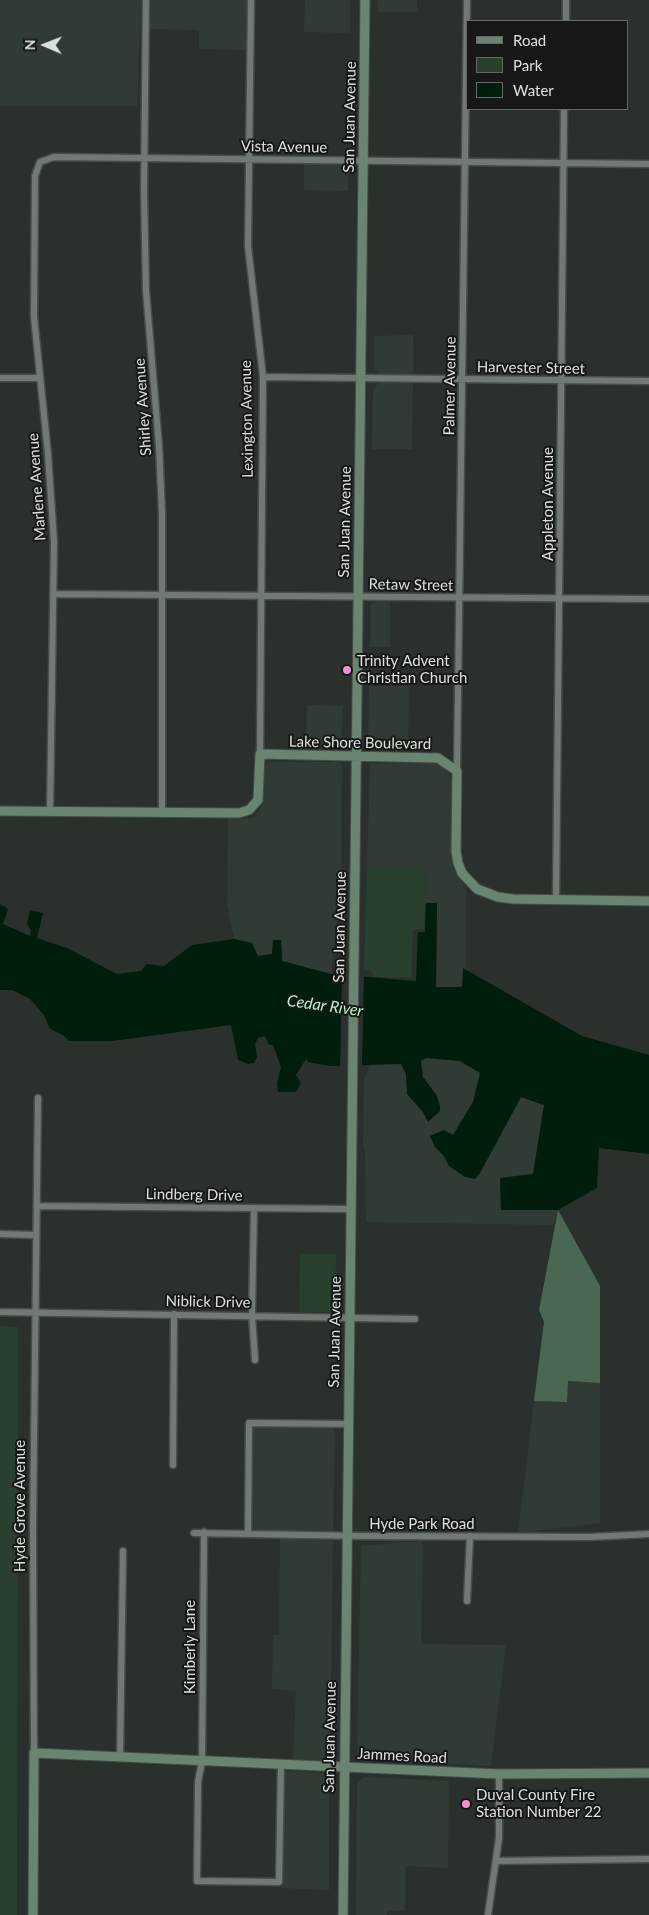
<!DOCTYPE html>
<style>
body{margin:0}
#map{position:relative;width:649px;height:1915px;overflow:hidden;background:#2a312c;font-family:Lato,sans-serif}
canvas{display:block}
.legend{position:absolute;left:466px;top:20px;width:162px;height:90px;box-sizing:border-box;background:#151816;border:1px solid #656866;margin:0;padding:6px 9px;list-style:none;font-size:15px;color:#dce0dd}
.legend li{display:flex;align-items:center;gap:10px;height:25px}
.legend b{width:25px;border:1px solid #656866}
.north{position:absolute;left:20px;top:20px;width:50px;height:50px;-webkit-text-stroke:4px #151816;paint-order:stroke;rotate:271deg;font-size:14px;font-weight:700;line-height:20px;text-align:center;color:#dce0dd}
.north::after{content:'';display:block;margin:auto;width:18px;height:22px;background:#dce0dd;clip-path:polygon(50% 0,100% 100%,50% 72%,0 100%)}
</style>
<div id="map">
<canvas width="649" height="1915"></canvas>
<ul class="legend">
<li><b style="height:6px;background:#6a8472"></b>Road</li>
<li><b style="height:14px;background:#29402f"></b>Park</li>
<li><b style="height:14px;background:#011d0b"></b>Water</li>
</ul>
<div class="north">N</div>
</div>
<script>
const ctx = document.querySelector('canvas').getContext('2d');
ctx.lineJoin = 'round';
function fill(path, color) { ctx.fillStyle = color; ctx.fill(path, 'evenodd'); }
const poly = rows => new Path2D(rows.map(r => 'M' + r).join(''));
function strokePath(path, color, width, dash) { ctx.strokeStyle = color; ctx.lineWidth = width; ctx.lineCap = dash ? 'butt' : 'round'; ctx.setLineDash(dash || []); ctx.stroke(path); }
function write(font, color, halo, rows, align = 'center') {
  ctx.font = font + ' Lato,sans-serif'; ctx.lineWidth = 4; ctx.setLineDash([]); ctx.textBaseline = 'middle'; ctx.strokeStyle = halo; ctx.fillStyle = color; for (const [text, x, y, turn = 0] of rows) {
    ctx.save(); ctx.translate(x, y); ctx.rotate((+turn || 0) * Math.PI / 180); ctx.textAlign = isNaN(turn) ? turn : align; if (halo) ctx.strokeText(text, 0, 0); ctx.fillText(text, 0, 0); ctx.restore();
  }
}
fill(poly([
 [0,0,141,0,137,106,0,106],
 [151,0,247,0,246,50,199,49,199,30,150,29],
 [305,0,350,0,350,33,304,32],
 [378,0,417,0,417,12,377,12],
 [304,162,342,165,348,172,348,191,304,190],
 [413,335,414,376,379,375,374,368,374,336],
 [379,383,413,383,412,449,372,449,373,389],
 [382,600,390,600,390,647,370,647,371,604],
 [369,686,409,686,408,749,375,749,368,745],
 [307,705,343,706,341,746,306,744],
 [269,762,338,762,342,764,341,885,331,974,282,961,283,946,272,954,258,956,252,943,234,939,227,904,228,819,254,818,261,808,263,769],
 [438,763,447,770,452,782,451,833,453,867,466,888,466,969,463,968,463,987,436,987,437,904,425,903,426,867,367,868,370,764],
 [426,1058,460,1061,480,1073,473,1102,453,1135,434,1143,449,1166,480,1173,521,1097,545,1105,533,1174,500,1178,501,1209,558,1210,553,1225,366,1222,365,1152,363,1143,364,1079,372,1063,401,1064,406,1074,407,1094,423,1112,437,1096,423,1077,421,1061],
 [568,1381,600,1383,600,1523,518,1533,534,1401,566,1402],
 [252,1426,335,1427,333,1531,251,1530],
 [280,1538,333,1541,330,1757,325,1762,293,1760,296,1691,272,1689,273,1635,279,1635],
 [423,1541,421,1644,506,1645,491,1766,426,1762,400,1757,362,1757,357,1752,361,1546],
 [282,1771,322,1773,329,1780,329,1890,282,1888],
 [364,1777,449,1781,448,1868,406,1866,405,1911,388,1911,387,1915,356,1915,357,1784]
]), '#303c33');
fill(poly([
 [426,867,424,929,413,930,411,977,374,977,372,972,364,969,367,868],
 [300,1254,336,1254,335,1309,330,1312,299,1312],
 [0,1326,18,1327,17,1915,0,1915]
]), '#29402f');
fill(poly([
 [558,1210,600,1286,600,1383,568,1381,567,1402,534,1401,544,1322,539,1310]
]), '#4a6851');
fill(poly([
 [426,903,437,903,436,987,462,987,463,968,582,1036,649,1055,649,1154,599,1148,597,1188,558,1210,501,1210,500,1178,533,1174,544,1105,521,1097,480,1173,475,1179,465,1177,449,1166,445,1157,435,1147,430,1136,444,1130,453,1135,473,1102,480,1073,460,1061,426,1058,421,1061,423,1077,437,1096,440,1106,440,1111,428,1122,423,1112,407,1094,406,1074,401,1064,330,1066,308,1062,306,1059,296,1075,301,1083,296,1092,278,1092,277,1083,281,1067,273,1045,269,1045,265,1036,258,1038,255,1044,257,1057,254,1063,248,1064,238,1060,231,1025,112,1041,69,1041,63,1035,50,1029,44,1015,30,999,12,990,0,990,0,904,8,909,3,924,30,936,31,931,27,924,30,910,43,913,37,938,67,948,117,974,141,971,146,964,164,966,192,945,234,939,252,943,258,956,272,954,273,940,281,940,282,961,331,974,416,981,418,932,425,932]
]), '#011d0b');
fill(poly([
 [342,973,364,974,362,1067,340,1068]
]), '#2a312c');
const street = poly([
 [146,0,144,192,146,291,159,446,162,512,162,812],
 [251,0,248,246,263,377,260,754],
 [566,21,566,0],
 [263,377,649,381],
 [0,378,38,378],
 [53,594,649,599],
 [457,771,467,0],
 [50,812,54,542,48,454,34,317,35,176,40,162,54,157,649,164],
 [556,899,564,109],
 [37,1206,350,1209],
 [254,1208,252,1315,255,1360],
 [0,1234,36,1235],
 [0,1312,415,1319],
 [173,1465,174,1314],
 [204,1532,202,1761,198,1782,197,1881,279,1882,281,1765],
 [194,1533,362,1536,589,1537,649,1534],
 [248,1533,249,1423,348,1424],
 [467,1601,470,1536],
 [34,1753,33,1527,38,1098],
 [120,1758,123,1551],
 [496,1861,649,1859],
 [488,1915,499,1838,499,1774]
]);
const secondary = poly([
 [0,811,239,813,249,810,258,800,260,754,438,758,457,771,456,851,458,863,462,873,477,889,498,897,513,899,649,901],
 [33,1915,34,1753,499,1774,649,1773],
 [343,1915,365,0]
]);
strokePath(street, '#474d48', 9);
strokePath(secondary, '#474d48', 11);
strokePath(street, '#717973', 6);
strokePath(secondary, '#6a8472', 9);
for (const [x, y, r, color] of [
 [347,670,5,"#f391d5"],
 [466,1804,5,"#f391d5"]
]) { const dot = new Path2D(); dot.arc(x, y, r, 0, 2 * Math.PI); ctx.fillStyle = color; ctx.fill(dot); strokePath(dot, '#151816', 2); }
write('15px', '#dce0dd', '#151816', [
 ["San Juan Avenue",350,117,-89],
 ["Vista Avenue",284,147,1],
 ["Harvester Street",531,368,1],
 ["Palmer Avenue",450,386,-89],
 ["Shirley Avenue",143,407,-94],
 ["Lexington Avenue",247,419,-91],
 ["Marlene Avenue",37,487,-94],
 ["Appleton Avenue",548,504,-90],
 ["San Juan Avenue",345,522,-89],
 ["Retaw Street",411,585,1],
 ["Lake Shore Boulevard",360,743,1],
 ["San Juan Avenue",340,927,-89],
 ["Lindberg Drive",194,1195,1],
 ["Niblick Drive",208,1302,1],
 ["San Juan Avenue",335,1332,-89],
 ["Hyde Grove Avenue",20,1506,-90],
 ["Hyde Park Road",422,1524],
 ["Kimberly Lane",190,1647,-90],
 ["San Juan Avenue",330,1737,-89],
 ["Jammes Road",402,1756,3]
]);
write('15px', '#dce0dd', '#151816', [
 ["Trinity Advent",357,661],
 ["Christian Church",357,678],
 ["Duval County Fire",476,1795],
 ["Station Number 22",476,1812]
], 'left');
write('italic 16px', '#b9f1c7', '#151816', [
 ["Cedar River",325,1006,8]
]);
</script>
